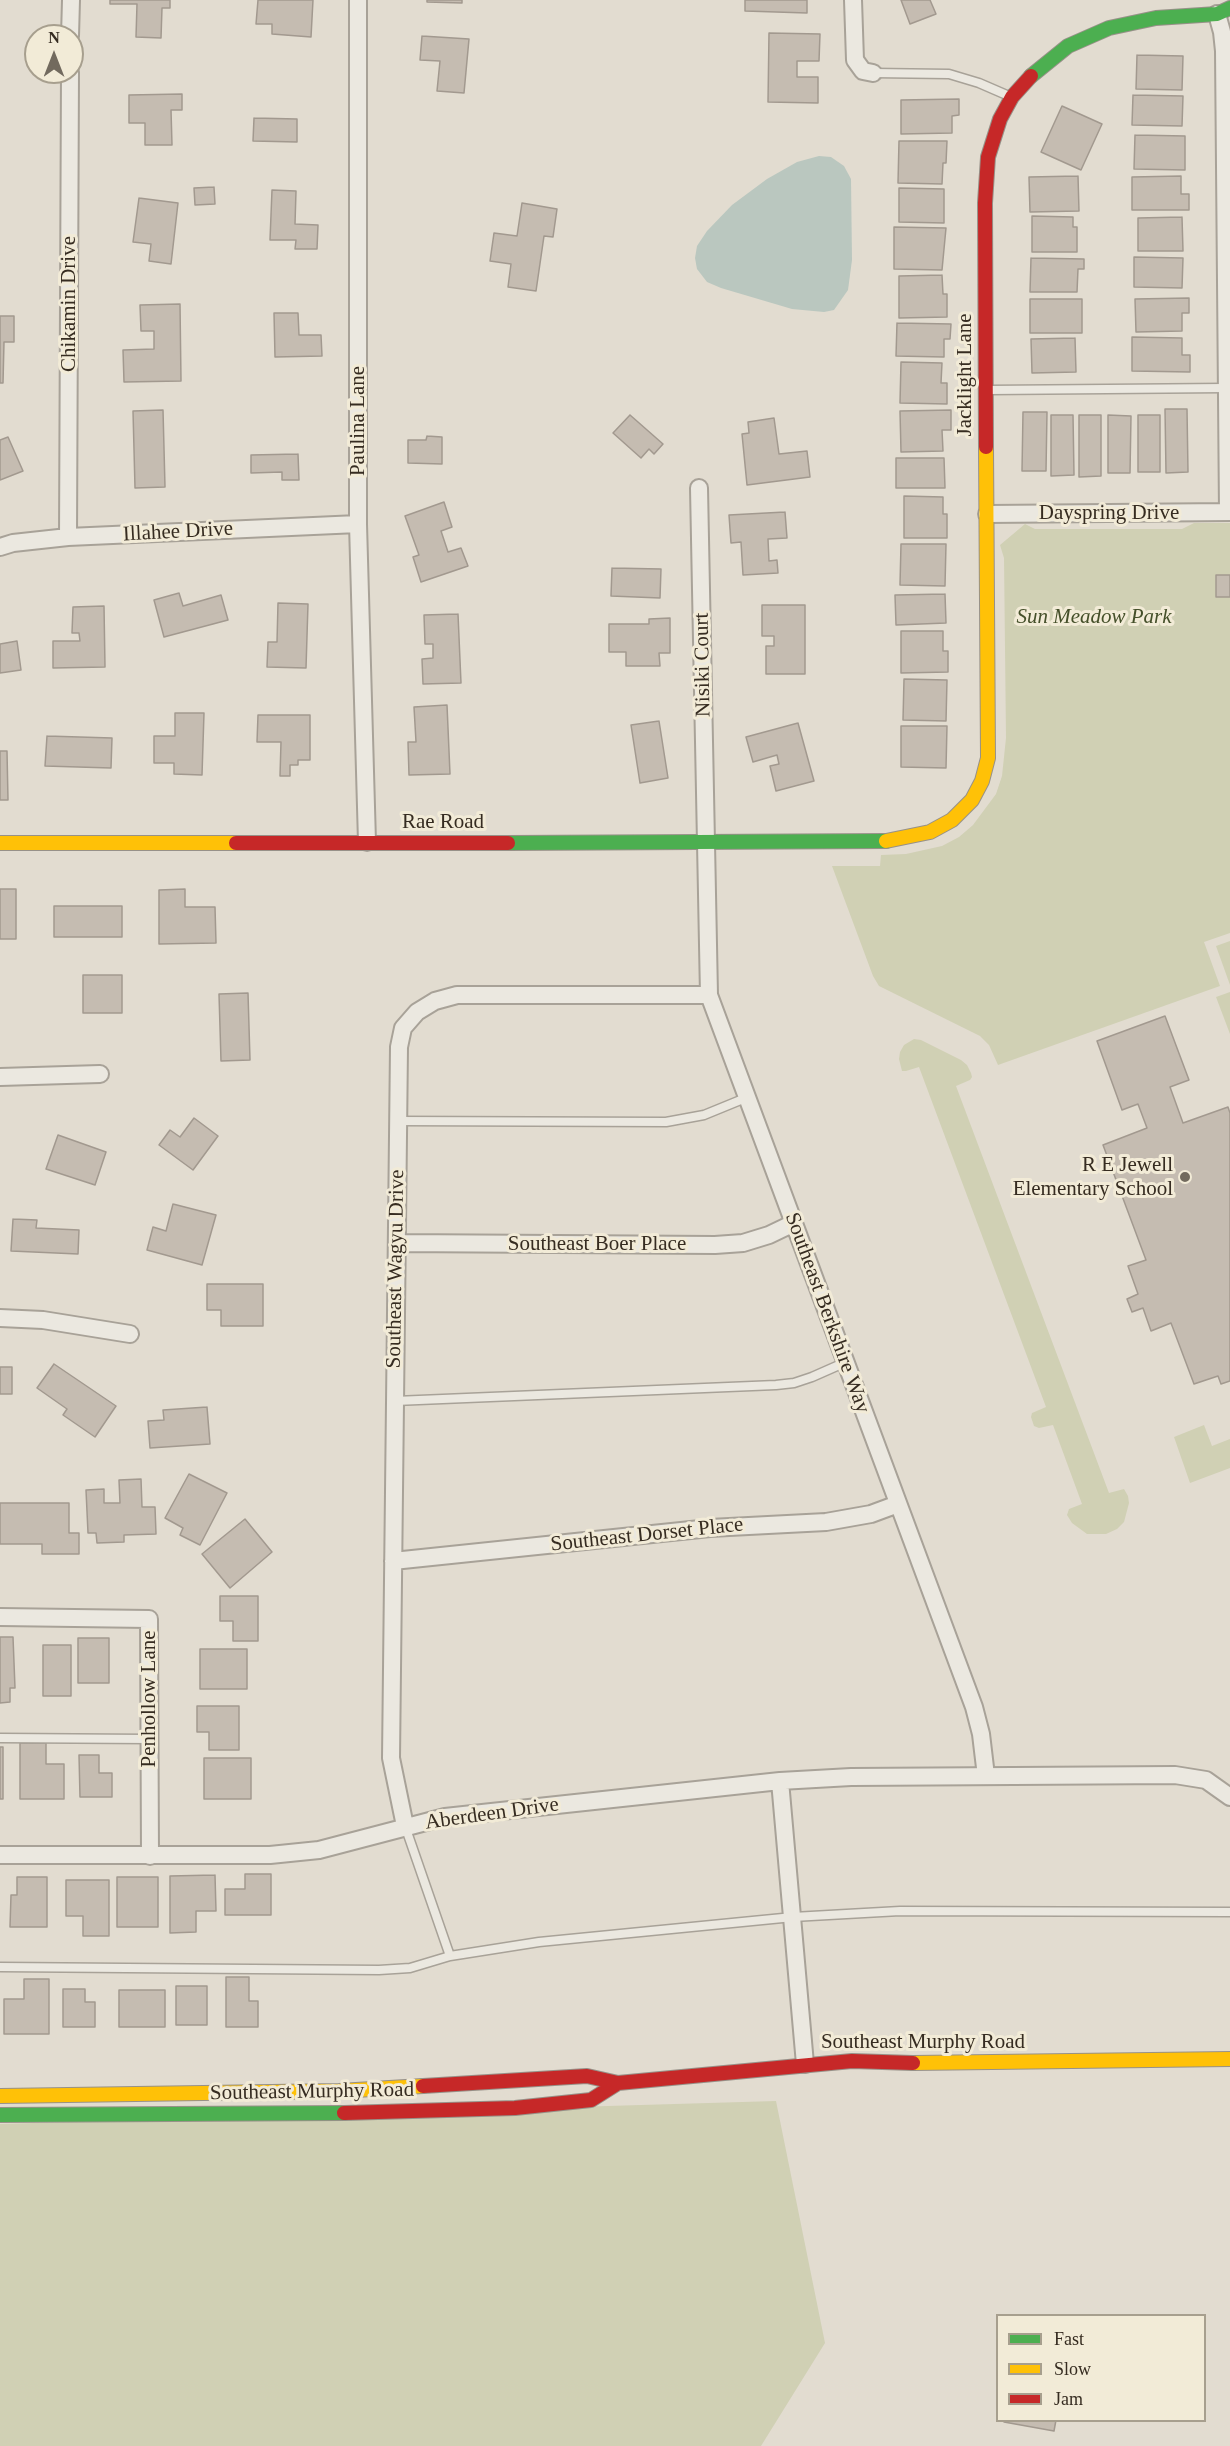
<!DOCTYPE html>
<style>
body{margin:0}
#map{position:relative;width:1230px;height:2446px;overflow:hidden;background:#e2dcd0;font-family:Georgia,serif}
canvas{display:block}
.legend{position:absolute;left:996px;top:2314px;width:210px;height:108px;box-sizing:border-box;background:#f2ebd7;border:2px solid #a79f8e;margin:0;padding:8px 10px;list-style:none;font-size:18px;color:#362c21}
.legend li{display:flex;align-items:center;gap:12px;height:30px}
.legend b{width:30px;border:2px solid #a79f8e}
.north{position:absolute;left:24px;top:24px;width:60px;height:60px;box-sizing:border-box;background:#f2ebd7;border:2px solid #a79f8e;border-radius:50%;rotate:0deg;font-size:16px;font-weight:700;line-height:24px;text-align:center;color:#362c21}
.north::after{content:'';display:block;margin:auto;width:21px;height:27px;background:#726a5e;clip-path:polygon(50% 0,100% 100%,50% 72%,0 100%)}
</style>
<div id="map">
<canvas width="1230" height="2446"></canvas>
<ul class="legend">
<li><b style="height:8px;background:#4caf50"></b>Fast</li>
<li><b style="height:8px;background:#ffc107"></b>Slow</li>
<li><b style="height:8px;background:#c62828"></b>Jam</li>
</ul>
<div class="north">N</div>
</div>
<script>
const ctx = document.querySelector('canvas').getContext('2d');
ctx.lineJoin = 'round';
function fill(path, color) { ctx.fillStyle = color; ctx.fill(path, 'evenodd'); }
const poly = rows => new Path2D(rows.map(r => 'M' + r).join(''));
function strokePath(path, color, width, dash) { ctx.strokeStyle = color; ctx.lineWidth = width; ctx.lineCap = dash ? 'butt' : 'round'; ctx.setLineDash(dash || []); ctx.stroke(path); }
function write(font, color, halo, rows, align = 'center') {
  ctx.font = font + ' Georgia,serif'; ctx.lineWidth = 6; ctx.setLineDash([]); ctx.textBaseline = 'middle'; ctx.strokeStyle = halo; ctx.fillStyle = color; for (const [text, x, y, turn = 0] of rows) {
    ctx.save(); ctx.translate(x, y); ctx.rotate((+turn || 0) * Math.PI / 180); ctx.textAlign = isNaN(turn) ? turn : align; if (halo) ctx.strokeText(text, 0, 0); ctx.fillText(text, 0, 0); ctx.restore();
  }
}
fill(poly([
 [1194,523,1230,523,1230,933,1204,942,1220,986,998,1065,989,1045,980,1036,879,986,873,976,832,866,880,866,881,855,906,854,942,846,959,837,973,825,996,794,1002,776,1006,738,1004,558,1000,545,1025,524,1035,529,1182,529],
 [1230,941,1230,985,1216,946],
 [1230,992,1230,1034,1216,997],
 [914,1039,921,1040,961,1060,967,1065,971,1073,972,1077,970,1080,956,1086,1109,1493,1124,1489,1128,1496,1129,1503,1124,1522,1117,1529,1106,1534,1087,1534,1072,1523,1067,1515,1069,1509,1082,1504,1053,1425,1039,1428,1034,1426,1031,1417,1032,1413,1046,1407,919,1067,906,1071,902,1071,899,1059,900,1052,904,1045],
 [1204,1425,1212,1446,1230,1439,1230,1468,1190,1483,1174,1437],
 [776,2101,825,2343,761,2446,0,2446,0,2124]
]), '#d0d0b4');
fill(poly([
 [819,156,831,157,844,166,851,179,852,260,848,290,834,310,824,312,792,309,721,288,707,282,697,269,695,258,697,246,707,231,732,205,767,179,797,162]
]), '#bac7bf');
const building = poly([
 [110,0,170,0,170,8,162,8,161,38,136,37,137,4,110,4,110,0],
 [258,0,313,0,311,37,272,34,272,24,256,24,258,0],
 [427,0,462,0,462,3,427,2,427,0],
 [745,0,807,0,807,13,745,11,745,0],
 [901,0,930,0,936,14,910,24,901,0],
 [769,33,820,34,819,61,797,61,797,77,818,77,818,103,768,102,769,33],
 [422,36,469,39,464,93,437,91,440,61,420,60,422,36],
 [1137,55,1183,56,1182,90,1136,89,1137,55],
 [182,94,182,110,171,110,172,145,145,145,145,123,129,123,129,95,182,94],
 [1133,95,1183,96,1182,126,1132,125,1133,95],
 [959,99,959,115,952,116,952,133,901,134,901,100,959,99],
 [1062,106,1102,124,1081,170,1041,152,1062,106],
 [254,118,297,119,297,142,253,141,254,118],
 [1135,135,1185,136,1185,170,1134,169,1135,135],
 [899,141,947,141,946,163,943,163,942,184,898,183,899,141],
 [1078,176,1079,211,1030,212,1029,177,1078,176],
 [1181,176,1181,194,1189,194,1189,210,1132,210,1132,177,1181,176],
 [214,187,215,204,195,205,194,188,214,187],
 [899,188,944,189,944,223,899,222,899,188],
 [272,190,296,191,295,224,318,225,317,249,295,249,296,240,270,240,272,190],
 [139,198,178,203,171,264,149,261,151,244,133,242,139,198],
 [522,203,557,209,553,237,544,236,536,291,508,287,511,264,490,261,494,233,517,236,522,203],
 [1032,216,1073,217,1073,227,1077,227,1077,252,1032,252,1032,216],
 [1182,217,1183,251,1138,251,1138,218,1182,217],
 [894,227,946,228,942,270,894,269,894,227],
 [1134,257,1183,258,1182,288,1134,287,1134,257],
 [1031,258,1084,259,1084,269,1078,269,1077,292,1030,292,1031,258],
 [942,275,943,294,947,294,947,317,899,318,899,276,942,275],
 [1189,298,1189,313,1182,313,1182,331,1136,332,1135,299,1189,298],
 [1030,299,1082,299,1082,333,1030,333,1030,299],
 [180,304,181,381,124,382,123,350,154,349,154,331,141,331,140,305,180,304],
 [274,313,298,313,299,335,321,335,322,356,275,357,274,313],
 [0,316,14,316,14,342,4,342,3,383,0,383,0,316],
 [897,323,951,324,950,339,944,339,944,357,896,356,897,323],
 [1132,337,1182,338,1182,355,1190,355,1190,372,1132,371,1132,337],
 [1075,338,1076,372,1032,373,1031,339,1075,338],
 [901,362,942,363,941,383,947,383,947,404,900,403,901,362],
 [1165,409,1187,409,1188,472,1166,473,1165,409],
 [163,410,165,487,135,488,133,411,163,410],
 [951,410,951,430,942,430,943,451,901,452,900,411,951,410],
 [1023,412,1047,412,1046,471,1022,471,1023,412],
 [630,415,663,444,654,454,649,449,641,458,613,433,630,415],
 [1051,415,1073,415,1074,475,1051,476,1051,415],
 [1079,415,1101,415,1101,476,1079,477,1079,415],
 [1108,415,1131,416,1130,473,1108,473,1108,415],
 [1138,415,1160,415,1160,472,1138,472,1138,415],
 [774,418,779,454,807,451,810,477,747,485,742,434,749,433,748,422,774,418],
 [427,436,442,437,442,464,408,463,408,440,426,440,427,436],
 [8,437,23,471,0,480,0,440,8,437],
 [298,454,299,480,282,480,282,472,251,473,251,455,298,454],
 [896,458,944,458,945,488,896,488,896,458],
 [904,496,943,497,943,514,947,514,947,538,904,538,904,496],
 [444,502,452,527,441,531,448,552,461,548,468,566,421,582,413,557,419,555,405,516,444,502],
 [785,512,787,538,768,539,769,561,777,560,778,573,743,575,741,542,731,543,729,515,785,512],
 [901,544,946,544,945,586,900,585,901,544],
 [612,568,661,569,660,598,611,596,612,568],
 [1216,575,1230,575,1230,597,1216,597,1216,575],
 [179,593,183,606,221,595,228,620,164,637,154,600,179,593],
 [945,594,946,623,896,625,895,595,945,594],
 [278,603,308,604,306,668,267,667,268,642,277,642,278,603],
 [762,605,805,605,805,674,766,674,766,646,774,646,774,636,762,636,762,605],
 [104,606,105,667,53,668,53,641,80,641,79,633,72,633,73,607,104,606],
 [458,614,461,683,423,684,422,659,433,658,433,644,425,644,424,615,458,614],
 [670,618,670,653,659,653,660,666,626,666,626,652,609,652,609,624,649,624,649,619,670,618],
 [901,631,943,631,943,651,948,651,948,672,901,673,901,631],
 [17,641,21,670,0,673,0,644,17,641],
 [904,679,947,680,946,721,903,720,904,679],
 [447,705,450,774,409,775,408,742,416,742,414,707,447,705],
 [175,713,204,713,202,775,174,774,174,763,154,763,154,736,175,736,175,713],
 [258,715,310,715,310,760,298,760,298,765,290,765,290,776,280,776,281,742,257,742,258,715],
 [659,721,668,778,640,783,631,725,659,721],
 [798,723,814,781,776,791,770,766,779,764,777,755,753,762,746,737,798,723],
 [901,726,947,726,946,768,901,767,901,726],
 [47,736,112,738,111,768,45,766,47,736],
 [0,751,7,751,8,800,0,800,0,751],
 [0,889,16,889,16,939,0,939,0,889],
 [185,889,185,907,215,907,216,943,159,944,159,890,185,889],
 [54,906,122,906,122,937,54,937,54,906],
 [83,975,122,975,122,1013,83,1013,83,975],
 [248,993,250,1060,221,1061,219,994,248,993],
 [1165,1016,1189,1080,1170,1087,1183,1123,1228,1107,1230,1113,1230,1381,1221,1384,1218,1376,1194,1384,1171,1323,1151,1331,1143,1308,1132,1312,1127,1299,1138,1294,1128,1266,1146,1260,1103,1145,1147,1128,1138,1104,1122,1110,1097,1041,1165,1016],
 [194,1118,218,1136,193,1170,159,1145,170,1130,180,1137,194,1118],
 [58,1135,106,1152,95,1185,46,1169,58,1135],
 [173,1204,216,1215,202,1265,147,1250,153,1227,166,1231,173,1204],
 [13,1219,37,1220,36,1228,79,1230,78,1254,11,1251,13,1219],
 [207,1284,263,1284,263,1326,221,1326,221,1310,207,1310,207,1284],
 [54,1364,116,1406,95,1437,63,1415,67,1409,37,1388,54,1364],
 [0,1367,12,1367,12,1394,0,1394,0,1367],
 [207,1407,210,1444,150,1448,148,1421,164,1420,163,1410,207,1407],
 [189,1474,227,1493,200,1545,180,1535,183,1528,165,1518,189,1474],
 [141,1479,142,1507,155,1507,156,1534,124,1535,124,1542,97,1543,96,1533,88,1533,86,1490,104,1489,104,1503,120,1503,119,1480,141,1479],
 [0,1503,69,1503,69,1533,79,1533,79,1554,42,1554,42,1544,0,1544,0,1503],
 [245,1519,272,1552,230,1588,202,1554,245,1519],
 [220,1596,258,1596,258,1641,233,1641,233,1621,220,1621,220,1596],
 [0,1637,13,1637,15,1688,10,1688,10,1702,0,1703,0,1637],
 [78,1638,109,1638,109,1683,78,1683,78,1638],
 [43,1645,71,1645,71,1696,43,1696,43,1645],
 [200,1649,247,1649,247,1689,200,1689,200,1649],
 [197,1706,239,1706,239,1750,209,1750,209,1732,197,1732,197,1706],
 [20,1743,46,1743,46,1764,64,1764,64,1799,20,1799,20,1743],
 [0,1747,3,1747,3,1799,0,1799,0,1747],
 [79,1755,99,1755,99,1773,112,1773,112,1797,80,1797,79,1755],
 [204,1758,251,1758,251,1799,204,1799,204,1758],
 [245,1874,271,1874,271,1915,225,1915,225,1889,245,1889,245,1874],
 [215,1875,216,1911,196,1911,196,1932,170,1933,170,1876,215,1875],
 [17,1877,47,1877,47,1927,10,1927,11,1895,17,1895,17,1877],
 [117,1877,158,1877,158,1927,117,1927,117,1877],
 [66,1880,109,1880,109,1936,83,1936,83,1916,66,1916,66,1880],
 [226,1977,249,1977,249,2001,258,2001,258,2027,226,2027,226,1977],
 [24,1979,49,1979,49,2034,4,2034,4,1999,24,1999,24,1979],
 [176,1986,207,1986,207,2025,176,2025,176,1986],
 [63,1989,85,1989,85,2002,95,2002,95,2027,63,2027,63,1989],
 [119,1990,165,1990,165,2027,119,2027,119,1990],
 [1004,2420,1056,2420,1054,2431,1004,2422,1004,2420]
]);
fill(building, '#c5bcb1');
strokePath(building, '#a2998f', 1.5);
const lane = poly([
 [873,73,949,74,979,83,1009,96],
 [989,390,1225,388],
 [398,1121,666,1122,704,1115,748,1097],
 [395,1401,776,1385,794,1383,812,1377,846,1362],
 [0,1738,149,1739],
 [405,1826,450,1956],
 [0,1967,379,1970,410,1968,450,1956,539,1942,793,1917,900,1911,1230,1912]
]);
const street = poly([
 [358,0,358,524,367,842],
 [853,0,855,60,863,71,873,73],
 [1217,14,1222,32,1224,51,1228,512],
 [70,36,71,0],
 [699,488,709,995,974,1707,981,1734,986,1776],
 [987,514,1230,512],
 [68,537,70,72],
 [0,547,13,543,68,537,358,524],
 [0,1077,100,1074],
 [397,1243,715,1245,743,1243,769,1235,794,1223],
 [0,1318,43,1320,130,1334],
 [393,1561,710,1528,826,1522,871,1514,898,1504],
 [0,1617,149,1619,150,1856],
 [780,1781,805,2064],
 [405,1826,391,1758,399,1047,403,1028,417,1012,435,1001,457,995,709,995],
 [0,1855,270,1855,319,1850,445,1817,780,1781,851,1777,1175,1775,1206,1780,1230,1797]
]);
const fast = poly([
 [1031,76,1068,46,1109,28,1156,18,1217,14,1230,8],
 [508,843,886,841],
 [0,2115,344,2113]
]);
const slow = poly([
 [886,841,930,832,952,820,972,800,982,781,988,758,986,447],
 [0,843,236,843],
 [913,2063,1230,2059],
 [0,2096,339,2091,423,2086]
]);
const jam = poly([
 [986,447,985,203,988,157,1000,119,1012,97,1031,76],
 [236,843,508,843],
 [423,2086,587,2076,618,2083,852,2061,913,2063],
 [344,2113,515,2108,591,2100,618,2083]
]);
strokePath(lane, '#a8a298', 11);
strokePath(street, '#a8a298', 20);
strokePath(fast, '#979188', 16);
strokePath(slow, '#979188', 16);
strokePath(jam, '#979188', 16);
strokePath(lane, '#ebe8e0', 8);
strokePath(street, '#ebe8e0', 16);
strokePath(fast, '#4caf50', 14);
strokePath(slow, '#ffc107', 14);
strokePath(jam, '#c62828', 14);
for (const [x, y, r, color] of [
 [1185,1177,6,"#726a5e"]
]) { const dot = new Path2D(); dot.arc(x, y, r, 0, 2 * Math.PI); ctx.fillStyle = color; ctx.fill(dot); strokePath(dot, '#f2ebd7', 2); }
write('21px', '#362c21', '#f2ebd7', [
 ["Chikamin Drive",69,304,-90],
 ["Jacklight Lane",965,375,-90],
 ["Paulina Lane",358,421,-90],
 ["Dayspring Drive",1109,513],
 ["Illahee Drive",178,532,-3],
 ["Nisiki Court",703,665,-91],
 ["Rae Road",443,822],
 ["Southeast Boer Place",597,1244],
 ["Southeast Wagyu Drive",396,1269,-89],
 ["Southeast Berkshire Way",827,1313,70],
 ["Southeast Dorset Place",647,1535,-6],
 ["Penhollow Lane",149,1699,-90],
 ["Aberdeen Drive",492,1814,-8],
 ["Southeast Murphy Road",923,2042],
 ["Southeast Murphy Road",312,2092,-1]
]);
write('italic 21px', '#45502a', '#f2ebd7', [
 ["Sun Meadow Park",1094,617]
]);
write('21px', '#362c21', '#f2ebd7', [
 ["R E Jewell",1173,1165],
 ["Elementary School",1173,1189]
], 'right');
</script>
